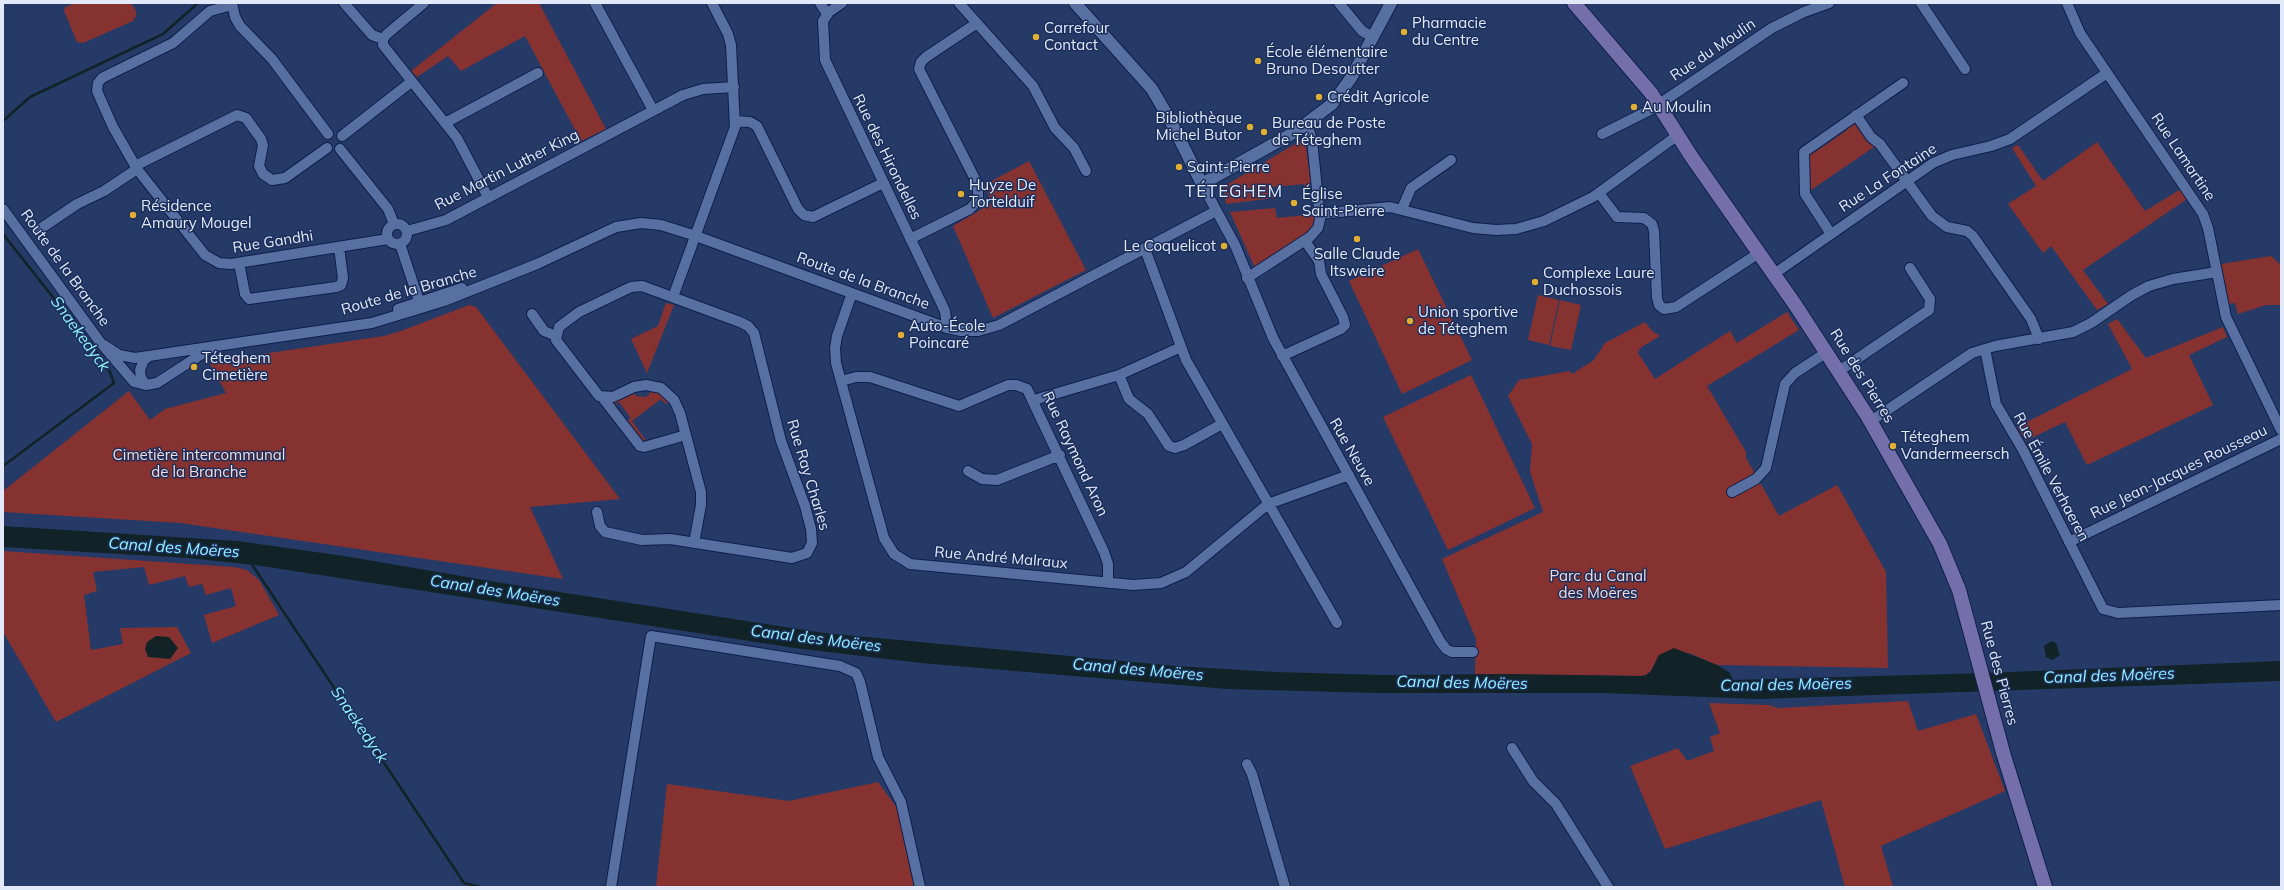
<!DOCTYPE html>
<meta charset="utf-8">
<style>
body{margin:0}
#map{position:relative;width:2284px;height:890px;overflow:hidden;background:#263a68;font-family:Mulish,sans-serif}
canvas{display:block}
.frame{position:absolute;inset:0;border:4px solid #e1e9fb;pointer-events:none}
</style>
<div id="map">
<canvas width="2284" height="890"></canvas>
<div class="frame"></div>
</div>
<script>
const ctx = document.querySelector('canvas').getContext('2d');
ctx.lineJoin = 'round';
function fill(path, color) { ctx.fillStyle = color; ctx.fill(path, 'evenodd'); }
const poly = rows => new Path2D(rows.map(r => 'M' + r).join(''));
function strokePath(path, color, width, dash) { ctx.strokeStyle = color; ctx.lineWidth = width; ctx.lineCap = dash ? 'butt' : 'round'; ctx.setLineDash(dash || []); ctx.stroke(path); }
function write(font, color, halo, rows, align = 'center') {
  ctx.font = font + ' Mulish,sans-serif'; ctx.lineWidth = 3; ctx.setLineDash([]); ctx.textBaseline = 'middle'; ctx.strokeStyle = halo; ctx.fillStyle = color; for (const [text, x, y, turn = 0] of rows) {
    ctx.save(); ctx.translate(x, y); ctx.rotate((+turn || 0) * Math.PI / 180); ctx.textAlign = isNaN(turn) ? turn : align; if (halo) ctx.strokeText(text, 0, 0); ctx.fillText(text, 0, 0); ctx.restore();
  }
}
fill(poly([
 [76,3,131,3,136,11,136,16,133,21,83,43,77,42,64,11,65,7],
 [497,3,539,3,606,129,581,141,525,36,461,71,448,56,417,77,411,71],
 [1853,122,1859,124,1874,147,1811,190,1807,182,1807,154,1813,149,1818,150,1847,130,1847,126],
 [1305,138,1311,187,1305,188,1304,184,1273,187,1274,198,1226,204,1223,187],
 [2097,142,2145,211,2181,189,2187,199,2083,270,2108,304,2097,310,2051,246,2043,253,2008,204,2036,186,2012,148,2018,145,2043,181],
 [1029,161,1086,270,993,318,953,226,992,203,984,185],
 [1275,208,1277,218,1307,215,1307,211,1314,210,1315,226,1312,230,1255,268,1230,212],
 [1418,249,1472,360,1402,394,1349,281],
 [2271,256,2281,265,2281,305,2266,305,2238,314,2235,303,2229,304,2221,264],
 [1538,295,1559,300,1549,345,1528,340],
 [1560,300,1581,305,1571,350,1550,346],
 [666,303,674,305,647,373,631,339,658,326],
 [469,305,476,307,620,499,530,507,563,579,180,523,3,512,3,491,129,391,150,420,165,409,226,393,210,364,215,361,384,336,401,331],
 [1787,312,1799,330,1707,386,1746,452,1746,458,1779,516,1837,485,1886,572,1888,668,1717,665,1689,653,1659,655,1651,671,1646,675,1641,676,1475,674,1476,639,1442,559,1543,512,1530,472,1532,444,1508,396,1519,380,1570,371,1572,374,1594,360,1605,343,1645,322,1652,331,1660,336,1640,348,1638,353,1655,379,1730,331,1737,343],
 [2117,319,2146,358,2223,327,2227,337,2189,355,2213,405,2087,465,2065,422,2025,441,2017,427,2132,369,2108,324],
 [1471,375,1535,508,1448,550,1383,417],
 [651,389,659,392,670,402,666,404,661,399,632,421,647,442,643,443,625,422,631,418,619,402,612,406,611,404,612,400,633,391,636,396,645,397,649,395],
 [3,551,234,567,247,570,259,580,279,615,212,643,204,615,236,606,231,588,206,595,202,584,189,587,185,576,149,585,144,567,93,572,97,591,84,595,91,650,123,644,120,628,177,627,191,653,56,722,3,632],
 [1908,701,1918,731,1976,714,2005,791,1881,846,1893,887,1845,887,1821,800,1665,849,1630,766,1678,748,1687,761,1714,751,1710,737,1720,733,1709,703,1769,705,1778,708],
 [878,782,897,808,914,887,656,887,667,784,789,801]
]), '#863230');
fill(poly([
 [3,526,237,541,344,556,514,585,824,633,1176,666,1274,672,1385,675,1509,674,1641,676,1646,675,1651,671,1659,655,1674,648,1717,665,1729,672,1733,680,1986,673,2281,661,2281,681,1759,699,1602,693,1375,693,1227,689,921,663,795,648,255,565,188,558,3,547],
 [156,636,169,637,178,648,170,659,148,657,145,649,147,642],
 [2051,641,2056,643,2060,655,2052,660,2046,657,2044,646]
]), '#112326');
strokePath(poly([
 [3,121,30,97,163,34,198,3],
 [3,234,97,353,110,372,114,383,3,466],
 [251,563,464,883,480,887]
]), '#112326', 2.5);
const minor = poly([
 [232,3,235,17,240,26,272,59,328,134],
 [344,3,372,35,383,39],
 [424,3,387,34,383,39,383,45,457,138,488,197],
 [595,3,653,110],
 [820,3,827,14],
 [842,3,829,12,823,21,825,60,945,311,947,328],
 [959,3,1033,86,1055,128,1074,148,1086,171],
 [1339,3,1362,31,1373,37],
 [1921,3,1965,69],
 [2067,3,2080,33,2203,214,2208,228,2226,317,2281,430],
 [232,5,210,11,173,43,102,78,98,83,97,91,113,127,137,169,205,255,219,263,231,264,388,239],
 [1856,115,1871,137,1880,144,1932,216,1947,227,1967,231,1973,236,2031,319,2039,339],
 [735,121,750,122,757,126,798,209,804,215,813,217,883,183],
 [445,123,538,73],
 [1602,134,1652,109,1772,28,1804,12,1829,3],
 [342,136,411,82],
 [340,149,388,209,394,224],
 [135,166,237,115,246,118,261,139,263,145,259,166,263,174,272,180,285,178,327,148],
 [1202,184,1235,245,1273,338,1440,641,1446,649,1452,652,1473,652],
 [1599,193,1617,217,1644,218,1652,224,1654,231,1657,298,1659,305,1664,309,1676,307,1759,253],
 [3,209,100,342,134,382,146,385,157,383,211,348],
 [1402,209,1411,188,1451,160],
 [1319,214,1390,207,1473,228,1496,230,1516,229,1544,221,1593,197,1678,135],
 '387 234a10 10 0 1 1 20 0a10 10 0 1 1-20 0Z',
 [40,229,77,204,104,191,137,169],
 [407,231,446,220,683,95,703,89,734,87],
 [1831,234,1805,194,1804,152,1903,83],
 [910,239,970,209,978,200,978,185,919,69,921,62,926,57,977,23],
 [400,244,421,307],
 [1145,249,1186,360,1337,623],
 [239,263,245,294,249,299,336,287,341,285,343,278,339,247],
 [1774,274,1933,163,1952,155,1991,146,2010,139,2107,73],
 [1247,278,1310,237,1318,228,1320,219,1312,140,1307,124],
 [852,293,837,336,835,348,836,363,884,538,894,554,910,564,1133,585,1161,583,1186,572,1268,504,1349,475],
 [673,297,735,127,731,45,728,34,712,3],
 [398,309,462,288],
 [532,314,544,331,556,336],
 [104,345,119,355,135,358,372,323,444,301,537,264,616,227,641,223,661,225,696,236,947,328,961,331,978,331,999,325,1216,211],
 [1985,349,1996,404,2023,450,2103,609,2118,613,2281,605],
 [1282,356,1341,329,1345,325,1343,317,1321,274,1319,261,1305,241],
 [1839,371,1929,310,1930,299,1910,268],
 [1119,375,1129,399,1148,414,1169,446,1175,448,1184,445,1222,424],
 [841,381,856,377,870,377,959,406,1008,385,1016,385,1027,389,1104,552,1108,564,1108,583],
 [146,385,141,378,140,370,144,360,149,356],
 [602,397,640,446,644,447,686,435],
 [1034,400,1119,375,1181,347],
 [1871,421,1972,353,1995,346,2073,332,2091,323,2132,295,2149,286,2173,279,2217,272],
 [968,471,982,479,997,480,1060,455],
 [1732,492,1756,479,1766,468,1785,384,1795,373,1827,352],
 [597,512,600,526,605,532,642,540,670,539,792,558,807,553,812,543,811,529,805,506,781,441,754,333,748,326,740,322,642,286,631,287,579,312,559,327,556,340,599,396,613,397,634,387,646,385,661,388,674,400,680,413,701,492,701,505,694,543],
 [2069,542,2281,439],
 [1512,748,1533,781,1556,804,1608,887],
 [1247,764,1252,774,1285,887],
 [611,887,651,636,840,666,856,673,860,682,878,757,901,802,920,887]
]);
const tertiary = poly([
 [1075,3,1152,89,1170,120,1202,184,1295,132,1332,104,1351,78,1391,3]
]);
const secondary = poly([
 [1574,3,1651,93,1691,156,1796,306,1868,417,1940,544,1959,590,2004,756,2045,887]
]);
strokePath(minor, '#0e1f4b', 12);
strokePath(tertiary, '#0e1f4b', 14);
strokePath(secondary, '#0e1f4b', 16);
strokePath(minor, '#586fa2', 10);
strokePath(tertiary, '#586fa2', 12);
strokePath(secondary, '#746eaa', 14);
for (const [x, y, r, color] of [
 [1404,32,4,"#e1af34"],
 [1036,37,4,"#e1af34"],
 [1258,61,4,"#e1af34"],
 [1319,97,4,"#e1af34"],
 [1634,107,4,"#e1af34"],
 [1250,127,4,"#e1af34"],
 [1264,132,4,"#e1af34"],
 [1179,167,4,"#e1af34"],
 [961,194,4,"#e1af34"],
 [1294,203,4,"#e1af34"],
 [133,215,4,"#e1af34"],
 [1357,239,4,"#e1af34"],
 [1224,246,4,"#e1af34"],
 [1535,282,4,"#e1af34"],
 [1410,321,4,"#e1af34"],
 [901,335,4,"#e1af34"],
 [194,367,4,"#e1af34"],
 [1893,446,4,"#e1af34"]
]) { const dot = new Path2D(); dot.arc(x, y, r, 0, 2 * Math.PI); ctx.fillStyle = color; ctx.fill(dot); strokePath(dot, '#1c2f5c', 1.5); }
write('15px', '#e1e9fb', '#1c2f5c', [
 ["Pharmacie",1412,23],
 ["du Centre",1412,40],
 ["Carrefour",1044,28],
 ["Contact",1044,45],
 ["École élémentaire",1266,52],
 ["Bruno Desoutter",1266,69],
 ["Crédit Agricole",1327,97],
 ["Au Moulin",1642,107],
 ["Bibliothèque",1242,118,"right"],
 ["Michel Butor",1242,135,"right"],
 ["Bureau de Poste",1272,123],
 ["de Téteghem",1272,140],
 ["Saint-Pierre",1187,167],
 ["Huyze De",969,185],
 ["Tortelduif",969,202],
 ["Église",1302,194],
 ["Saint-Pierre",1302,211],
 ["Résidence",141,206],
 ["Amaury Mougel",141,223],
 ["Le Coquelicot",1216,246,"right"],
 ["Salle Claude",1357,254,"center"],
 ["Itsweire",1357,271,"center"],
 ["Complexe Laure",1543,273],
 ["Duchossois",1543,290],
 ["Union sportive",1418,312],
 ["de Téteghem",1418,329],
 ["Auto-École",909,326],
 ["Poincaré",909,343],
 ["Téteghem",202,358],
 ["Cimetière",202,375],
 ["Téteghem",1901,437],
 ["Vandermeersch",1901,454]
], 'left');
write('15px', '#e1e9fb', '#1c2f5c', [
 ["Rue du Moulin",1713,50,-34],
 ["Rue des Hirondelles",887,157,64],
 ["Rue Lamartine",2183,157,56],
 ["Rue Martin Luther King",507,170,-27],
 ["Rue La Fontaine",1888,178,-33],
 ["Rue Gandhi",273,242,-9],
 ["Route de la Branche",65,268,54],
 ["Route de la Branche",863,281,20],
 ["Route de la Branche",409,291,-16],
 ["Rue des Pierres",1862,376,58],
 ["Rue Neuve",1352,452,60],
 ["Rue Raymond Aron",1075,454,65],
 ["Rue Jean-Jacques Rousseau",2179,472,-26],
 ["Rue Ray Charles",808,475,73],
 ["Rue Émile Verhaeren",2051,477,62],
 ["Rue André Malraux",1001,558,5],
 ["Rue des Pierres",1999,673,75]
]);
write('15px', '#f6dad7', '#1c2f5c', [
 ["Cimetière intercommunal",199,455],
 ["de la Branche",199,472],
 ["Parc du Canal",1598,576],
 ["des Moëres",1598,593]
]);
write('italic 16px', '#91f2fd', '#1c2f5c', [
 ["Snaekedyck",80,334,54],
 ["Canal des Moëres",174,548,4],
 ["Canal des Moëres",495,591,9],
 ["Canal des Moëres",816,639,7],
 ["Canal des Moëres",1138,670,5],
 ["Canal des Moëres",2109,676,-2],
 ["Canal des Moëres",1462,683,1],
 ["Canal des Moëres",1786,685,-1],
 ["Snaekedyck",359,725,56]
]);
ctx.letterSpacing = '1px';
write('17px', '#e1e9fb', '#1c2f5c', [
 ["TÉTEGHEM",1234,192]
]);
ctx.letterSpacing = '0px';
</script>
